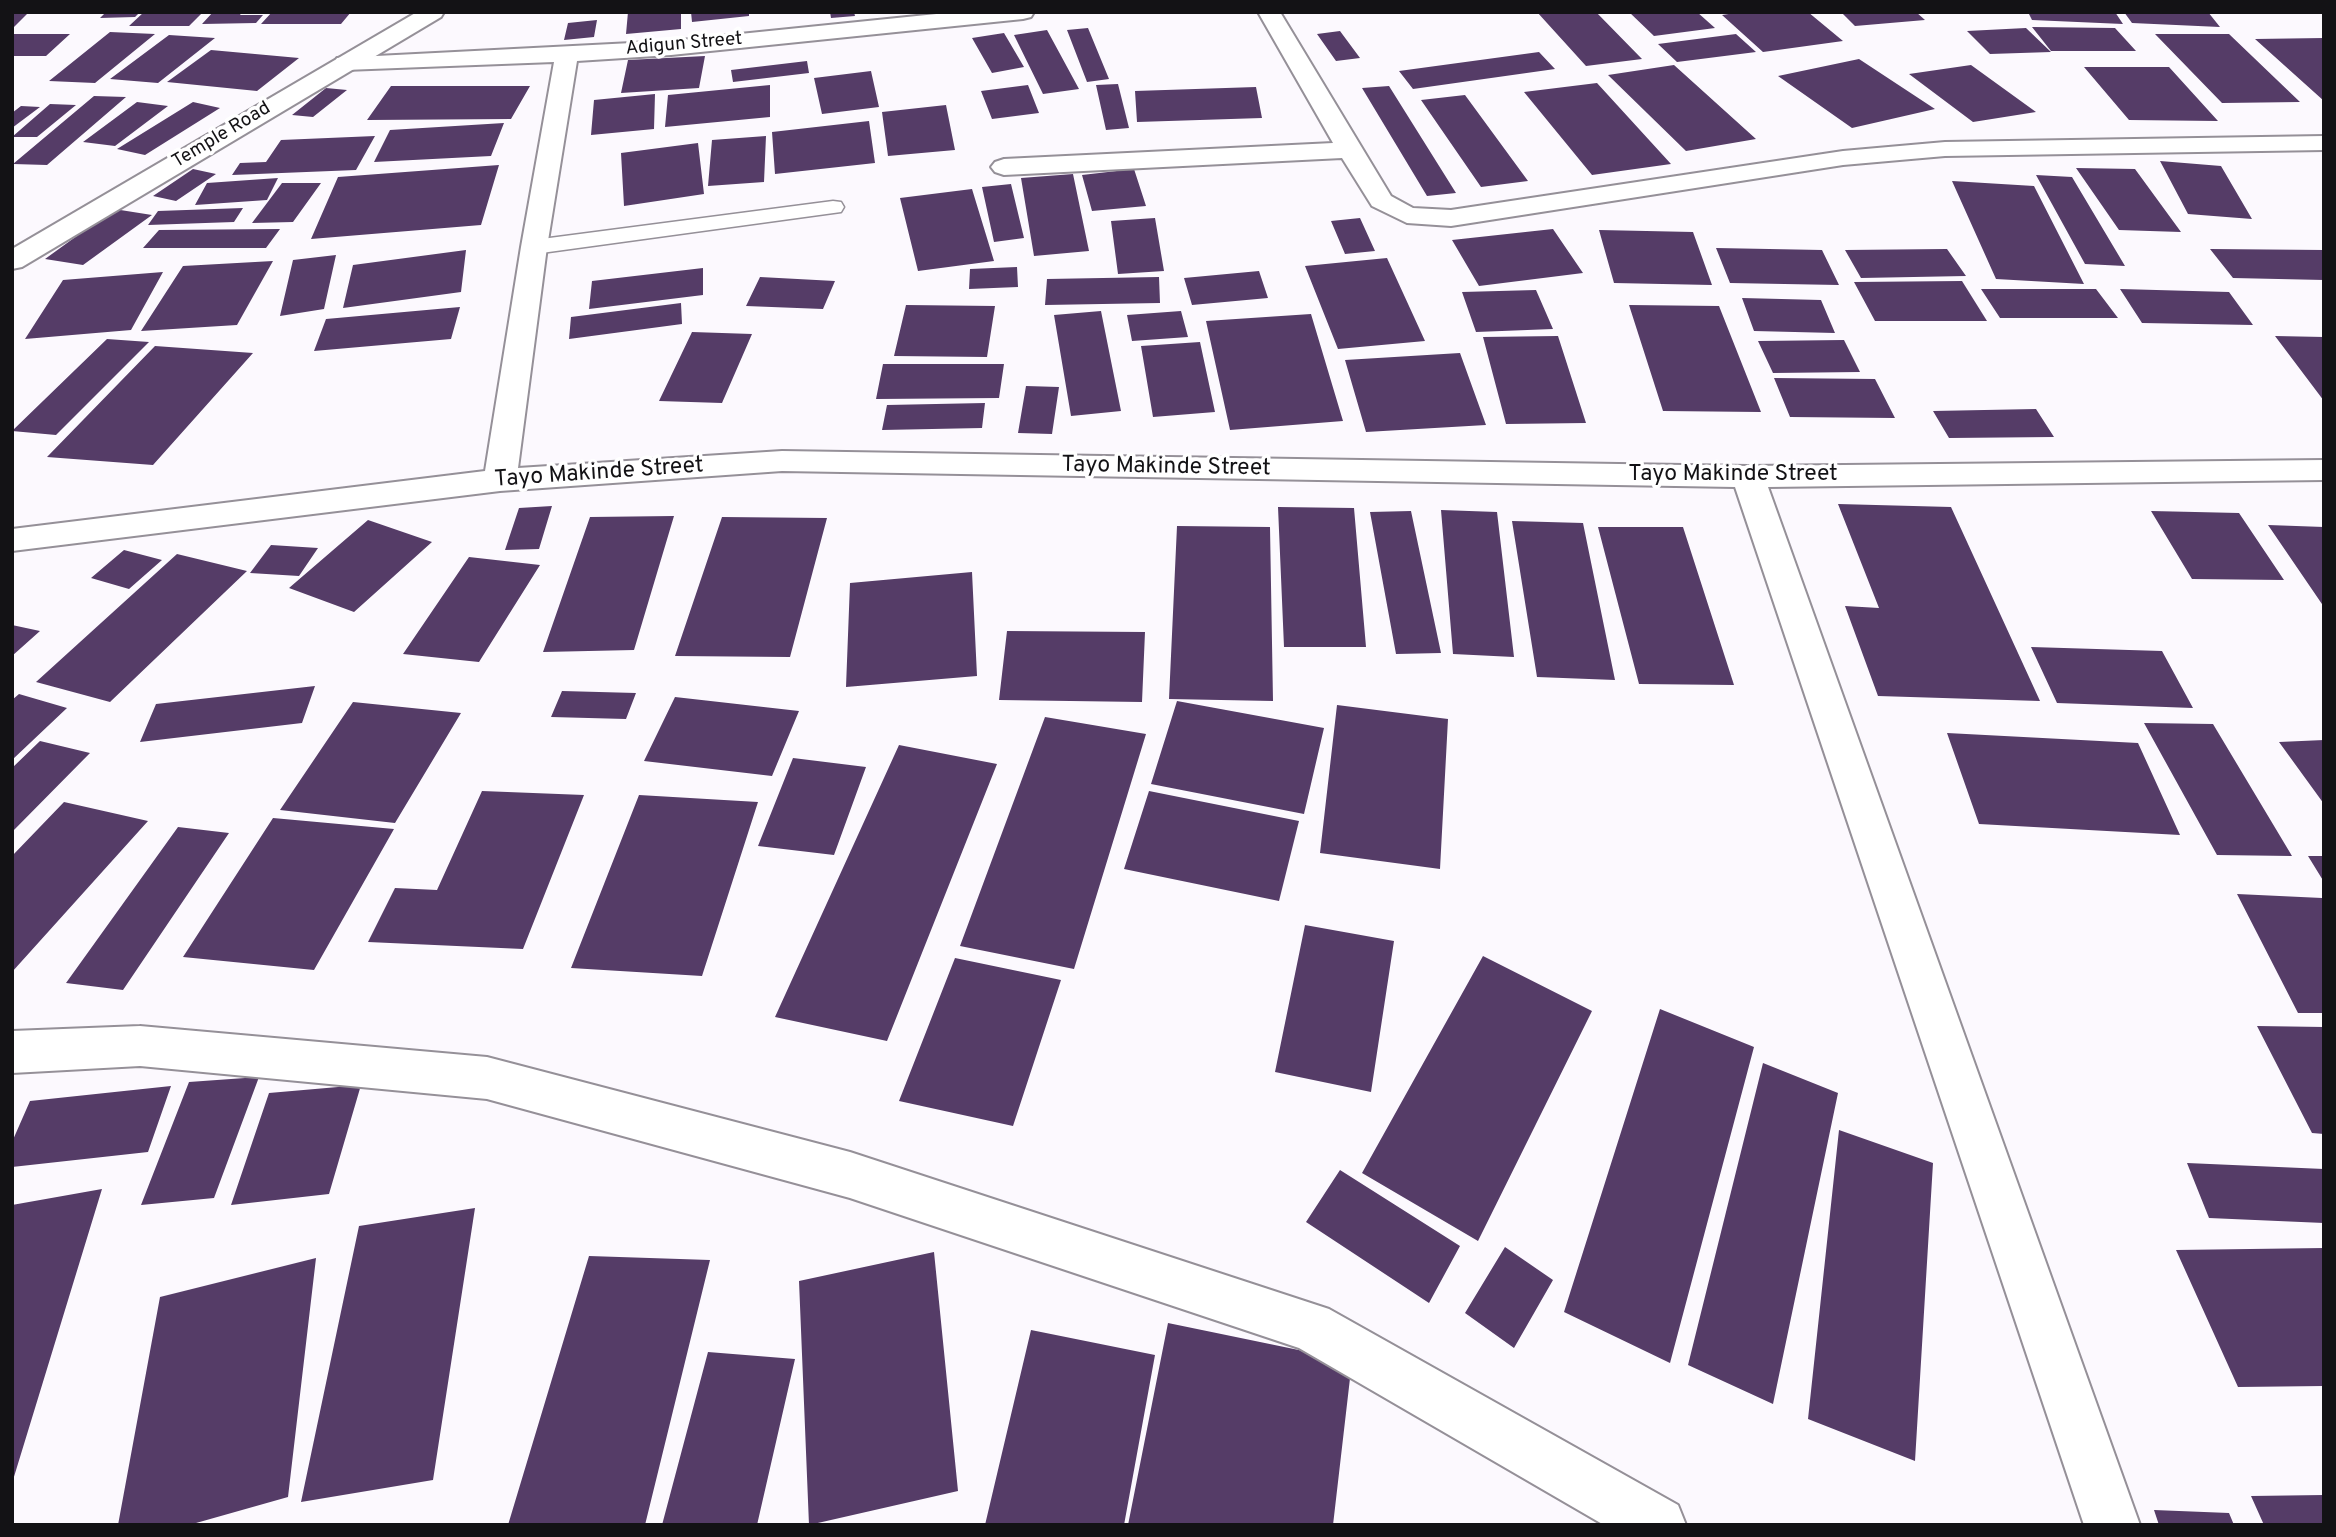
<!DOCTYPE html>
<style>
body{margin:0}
#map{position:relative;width:2336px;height:1537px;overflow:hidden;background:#fcf9fe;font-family:Overpass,sans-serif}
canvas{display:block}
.frame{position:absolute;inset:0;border:14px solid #131215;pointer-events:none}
</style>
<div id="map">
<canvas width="2336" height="1537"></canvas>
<div class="frame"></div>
</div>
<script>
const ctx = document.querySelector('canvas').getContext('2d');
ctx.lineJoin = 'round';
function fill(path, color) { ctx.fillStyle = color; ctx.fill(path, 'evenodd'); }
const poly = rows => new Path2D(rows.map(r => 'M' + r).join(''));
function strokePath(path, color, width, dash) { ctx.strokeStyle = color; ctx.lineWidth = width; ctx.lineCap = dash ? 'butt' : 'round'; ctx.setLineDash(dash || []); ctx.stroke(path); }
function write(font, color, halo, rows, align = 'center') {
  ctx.font = font + ' Overpass,sans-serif'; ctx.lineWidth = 7; ctx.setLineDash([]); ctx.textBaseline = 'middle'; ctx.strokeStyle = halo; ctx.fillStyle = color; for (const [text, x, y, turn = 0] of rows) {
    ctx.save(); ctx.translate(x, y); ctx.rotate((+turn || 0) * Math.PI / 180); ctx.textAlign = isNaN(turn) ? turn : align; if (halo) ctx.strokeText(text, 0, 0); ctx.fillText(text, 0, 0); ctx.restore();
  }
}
fill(poly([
 [29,12,12,29,12,13],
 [106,12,140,12,135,17,100,18],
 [144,12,203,12,189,26,129,26],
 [213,12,242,12,240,15,263,15,256,23,202,24],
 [272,12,351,12,341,24,261,24],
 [628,12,681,12,681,29,626,34],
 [691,12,749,12,749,16,692,22],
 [830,12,854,12,855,16,831,18],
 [1537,12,1596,12,1642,59,1586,66],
 [1629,12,1697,12,1715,28,1654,36],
 [1742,12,1808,12,1843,41,1763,52,1722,15],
 [1841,12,1916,12,1925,20,1855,26],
 [2028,12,2115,12,2123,24,2032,20],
 [2124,12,2208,12,2220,27,2132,23],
 [597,20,594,37,564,40,568,23],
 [2032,27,2115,28,2136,51,2051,51],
 [1088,28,1109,79,1087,82,1067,30],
 [2026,28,2051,52,1990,54,1967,31],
 [1047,30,1079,89,1043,94,1014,35],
 [1340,31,1360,58,1336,61,1317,34],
 [110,32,155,34,95,83,49,81],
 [1004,33,1024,67,992,73,972,38],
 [12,34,70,34,46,56,12,56],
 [1736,34,1756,52,1677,62,1658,44],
 [2155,34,2229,34,2300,102,2222,103],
 [169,35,215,38,158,83,110,79],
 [2324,38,2324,101,2255,39],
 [211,50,299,58,257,91,167,82],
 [1539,52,1555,69,1413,89,1399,71],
 [705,56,699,88,621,93,628,60],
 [1859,59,1935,109,1852,128,1778,76],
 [807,61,809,73,733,82,731,70],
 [1674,65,1756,139,1686,151,1608,75],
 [1971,65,2036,112,1973,122,1909,74],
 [2084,67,2169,67,2218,121,2129,120],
 [871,71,879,107,822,114,814,78],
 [1597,83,1671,164,1592,175,1524,92],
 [1118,84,1129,128,1106,130,1096,85],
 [770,85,770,117,665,127,668,95],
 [1028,85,1039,113,992,119,981,91],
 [391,86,530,86,511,119,367,120],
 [1389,86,1456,193,1427,196,1362,88],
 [1256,87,1262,118,1137,122,1135,91],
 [326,88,347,90,313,117,292,115],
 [655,94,654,129,591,135,594,100],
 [1465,95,1528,181,1481,187,1421,100],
 [94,96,126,97,47,165,13,164],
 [137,102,168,106,115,146,83,142],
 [193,102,220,108,145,155,117,149],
 [50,104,76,105,37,137,12,137],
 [946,105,955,150,888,156,882,112],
 [21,106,40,107,12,128,12,113],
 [869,121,875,163,775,174,772,132],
 [504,123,491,156,374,162,390,130],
 [375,136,356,170,232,175,240,163,266,162,281,140],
 [766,136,764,182,708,186,712,140],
 [698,143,704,194,624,206,621,153],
 [2160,161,2221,166,2252,219,2188,214],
 [499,165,481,225,311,239,338,177],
 [2076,168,2135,169,2181,232,2119,230],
 [193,169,216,174,176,201,153,196],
 [1134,169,1146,206,1092,211,1082,175],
 [1073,174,1089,251,1034,256,1021,178],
 [2036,175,2072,177,2125,266,2085,264],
 [278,178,267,200,195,205,207,183],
 [1952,181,2034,186,2084,284,1996,279],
 [282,183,321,183,293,222,252,223],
 [1011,184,1024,238,994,242,982,187],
 [972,189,994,261,918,271,900,198],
 [243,208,234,222,148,225,158,211],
 [114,209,152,215,83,265,45,259],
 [1155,218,1164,271,1118,274,1111,221],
 [1360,218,1375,251,1345,254,1331,221],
 [280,229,266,248,143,248,159,230],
 [1553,229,1583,273,1479,286,1452,240],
 [1599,230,1693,232,1712,285,1614,283],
 [1716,248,1822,250,1839,285,1730,283],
 [1947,249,1966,276,1861,278,1845,250],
 [2210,249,2324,250,2324,280,2233,278],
 [466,250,461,292,343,308,353,265],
 [336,255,324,309,280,316,293,260],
 [1387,258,1425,341,1338,349,1305,266],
 [273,261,237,325,141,331,183,266],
 [1017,267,1018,287,969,289,970,269],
 [703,268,703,295,589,309,592,281],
 [1259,271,1268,298,1192,305,1184,278],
 [163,272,131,330,25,339,63,280],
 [760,277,835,281,823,309,746,306],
 [1159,277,1160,303,1045,305,1047,279],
 [1962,281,1987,321,1875,321,1854,282],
 [1981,289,2096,289,2118,318,2000,318],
 [2120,289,2229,292,2253,325,2142,323],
 [1536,290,1553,329,1476,332,1462,292],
 [1742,298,1821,300,1835,333,1754,331],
 [681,303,682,324,569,339,571,317],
 [906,305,995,306,987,357,894,356],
 [1629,305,1719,306,1761,412,1663,411],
 [460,307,451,339,314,351,326,319],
 [1101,311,1121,411,1071,416,1054,315],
 [1181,311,1188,337,1132,341,1127,315],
 [1311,314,1343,421,1230,430,1206,321],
 [692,332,752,334,722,403,659,401],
 [1558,336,1586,423,1506,424,1483,337],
 [2275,336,2324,337,2324,401],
 [107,339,149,342,56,435,12,431],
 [1844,340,1860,372,1773,373,1758,341],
 [1200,342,1215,412,1153,417,1141,346],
 [155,346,253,353,153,465,47,457],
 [1460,353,1486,425,1366,432,1345,360],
 [883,364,1004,364,999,398,876,399],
 [1774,378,1875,379,1895,418,1790,417],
 [1026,386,1059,387,1052,434,1018,433],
 [985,403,982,428,882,430,887,405],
 [2036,409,2054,437,1949,438,1933,411],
 [1838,504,1951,507,2040,701,1878,696,1845,606,1879,608],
 [552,506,539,549,505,550,519,508],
 [1278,507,1354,508,1366,647,1284,647],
 [1441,510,1497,512,1514,657,1453,654],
 [1411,511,1441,653,1396,654,1370,512],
 [2151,511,2239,513,2284,580,2192,579],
 [674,516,634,650,543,652,590,517],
 [722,517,827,518,790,657,675,656],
 [368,520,432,542,354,612,289,588],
 [1512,521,1583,523,1615,680,1537,677],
 [2268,525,2324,527,2324,607],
 [1177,526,1270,527,1273,701,1169,699],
 [1598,527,1683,527,1734,685,1639,684],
 [271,545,318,548,299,576,250,573],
 [124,550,162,560,129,589,91,578],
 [177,554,247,571,110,702,36,682],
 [469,557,540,565,479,662,403,654],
 [972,572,977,676,846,687,850,583],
 [12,625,40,631,12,656],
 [1007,631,1145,632,1142,702,999,700],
 [2031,647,2162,651,2193,708,2057,703],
 [315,686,302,723,140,742,156,704],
 [562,691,636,693,626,719,551,717],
 [19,694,67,708,12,760,12,700],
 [675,697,799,711,772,776,644,761],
 [1177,701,1324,728,1304,814,1151,784],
 [353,702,461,713,395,823,280,810],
 [1337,705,1448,719,1440,869,1320,853],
 [1045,717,1146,734,1074,969,960,946],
 [2144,723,2213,724,2292,856,2217,855],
 [1947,733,2138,743,2180,835,1979,824],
 [2324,740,2324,804,2279,742],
 [40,741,90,753,12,832,12,768],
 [899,745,997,764,887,1041,775,1017],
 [793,758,866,767,834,855,758,846],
 [482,791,584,795,523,949,368,942,395,888,437,890],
 [1149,791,1299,821,1279,901,1124,869],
 [639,795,758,802,702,976,571,968],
 [64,802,148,821,12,972,12,856],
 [273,818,394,829,314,970,183,957],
 [178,827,229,833,123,990,66,983],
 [2308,856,2324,856,2324,882],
 [2237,894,2322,898,2324,1013,2298,1013],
 [1305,925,1394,941,1371,1092,1275,1072],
 [1483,956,1592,1011,1478,1241,1362,1173],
 [955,958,1061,980,1013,1126,899,1101],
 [1660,1009,1754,1047,1670,1363,1564,1312],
 [2257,1026,2324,1027,2324,1134,2312,1133],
 [1763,1063,1838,1093,1773,1404,1688,1365],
 [259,1077,214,1198,141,1205,189,1082],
 [361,1085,329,1194,231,1205,269,1093],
 [171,1086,148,1152,12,1167,12,1142,30,1101],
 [1839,1130,1933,1163,1915,1461,1808,1419],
 [2187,1163,2324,1169,2324,1223,2209,1218],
 [1340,1170,1460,1246,1429,1303,1306,1222],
 [102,1189,13,1480,12,1480,12,1205],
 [475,1208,433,1480,301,1502,359,1226],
 [1505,1247,1553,1280,1514,1348,1465,1313],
 [2324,1248,2324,1386,2238,1387,2176,1250],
 [934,1252,958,1491,809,1525,799,1281],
 [589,1256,710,1260,645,1525,508,1525],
 [316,1258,288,1497,189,1525,118,1525,160,1297],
 [1168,1323,1352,1361,1333,1525,1128,1525],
 [1031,1330,1155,1355,1124,1525,985,1525],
 [708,1352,795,1359,757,1525,662,1525],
 [2324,1495,2324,1525,2264,1525,2251,1496],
 [2154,1510,2229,1513,2234,1525,2159,1525]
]), '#553c67');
const service = poly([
 [833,201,841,202,844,207,841,212,534,254,526,252,523,247,526,242,534,240,833,201]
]);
const minor = poly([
 [956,12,1034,12,1031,17,1023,19,671,55,577,61,547,247,518,468,782,451,1748,466,2324,460,2324,480,1768,487,2140,1525,2084,1525,1735,487,782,471,500,491,12,551,12,529,485,471,521,247,554,62,345,70,337,68,334,63,337,58,671,41,956,12],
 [1258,12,1280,12,1391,196,1413,208,1451,210,1843,151,1945,142,2324,136,2324,150,1945,156,1843,165,1451,226,1407,223,1372,206,1342,158,1004,175,995,172,991,167,995,162,1004,159,1333,143,1258,12],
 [140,1026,487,1057,850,1152,1329,1309,1678,1505,1686,1525,1604,1525,1299,1348,850,1198,487,1099,140,1066,12,1073,12,1031,140,1026]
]);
const tertiary = poly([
 [417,12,444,12,441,17,22,267,12,269,12,249,417,12]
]);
strokePath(service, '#959098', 3);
strokePath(minor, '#959098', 4);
strokePath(tertiary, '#959098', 4);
fill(service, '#fff');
fill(minor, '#fff');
fill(tertiary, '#fff');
write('19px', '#131215', '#fff', [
 ["Adigun Street",684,45,-5],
 ["Temple Road",222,136,-31]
]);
write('23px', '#131215', '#fff', [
 ["Tayo Makinde Street",1166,468,1],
 ["Tayo Makinde Street",599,474,-4],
 ["Tayo Makinde Street",1733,475]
]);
</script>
